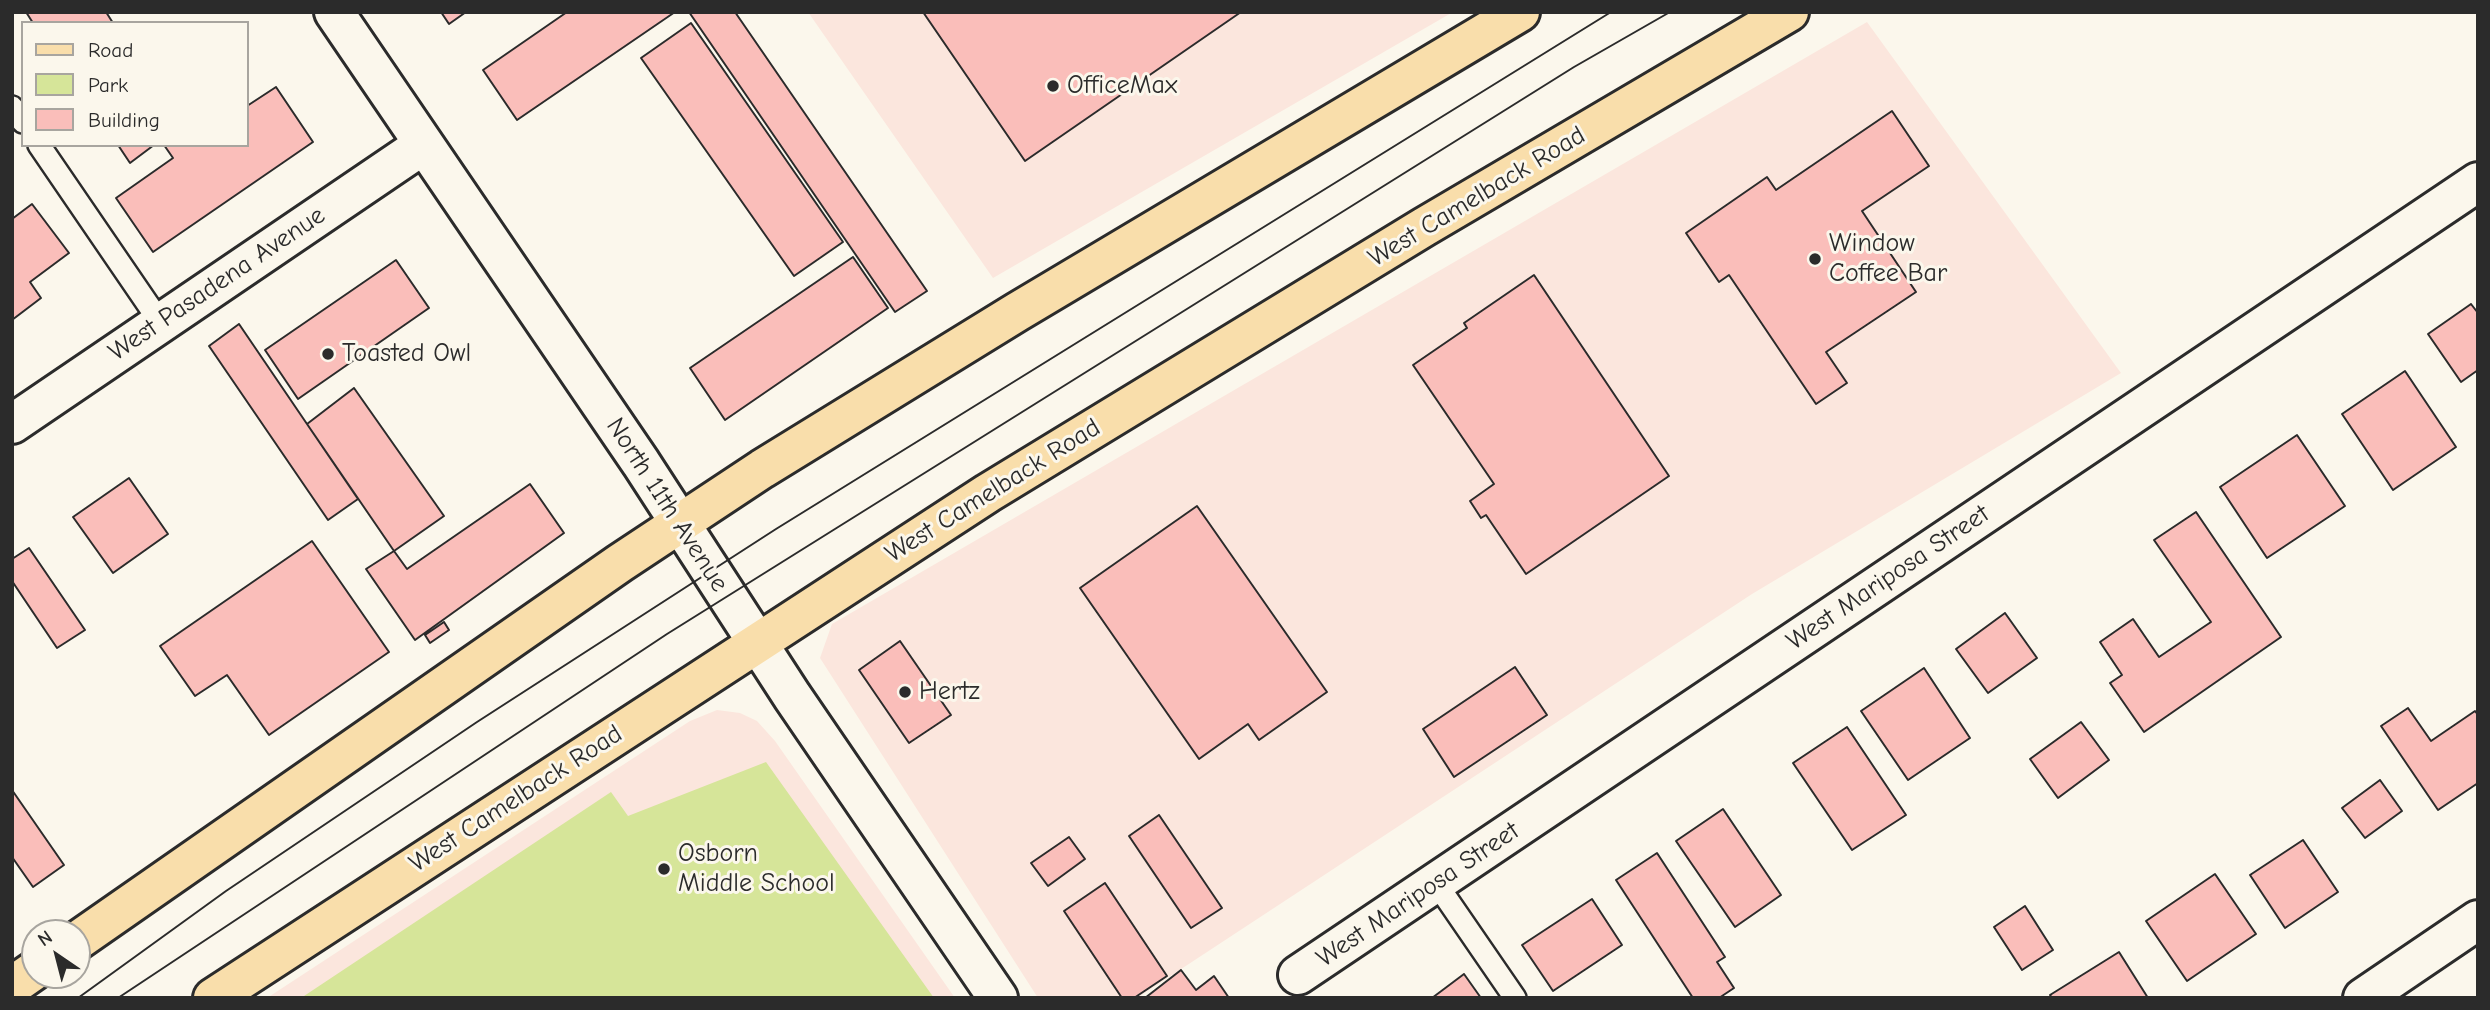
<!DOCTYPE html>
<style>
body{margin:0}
#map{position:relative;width:2490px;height:1010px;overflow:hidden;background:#fbf7ec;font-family:"Comic Neue",sans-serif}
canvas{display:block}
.frame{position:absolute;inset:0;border:14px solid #2b2b2b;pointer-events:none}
.legend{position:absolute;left:21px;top:21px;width:228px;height:126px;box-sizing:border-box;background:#fbf7ec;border:2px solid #a8a59f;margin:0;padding:9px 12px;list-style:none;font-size:21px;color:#2b2b2b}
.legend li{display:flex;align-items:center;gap:14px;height:35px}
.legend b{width:35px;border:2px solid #a8a59f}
.north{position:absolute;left:21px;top:919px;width:70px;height:70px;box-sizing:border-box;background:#fbf7ec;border:2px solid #a8a59f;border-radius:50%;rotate:325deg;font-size:19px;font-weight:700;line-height:28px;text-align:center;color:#2b2b2b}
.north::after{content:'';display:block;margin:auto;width:24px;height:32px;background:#2b2b2b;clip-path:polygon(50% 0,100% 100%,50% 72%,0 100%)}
</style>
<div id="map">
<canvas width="2490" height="1010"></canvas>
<div class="frame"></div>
<ul class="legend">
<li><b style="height:9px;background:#f9deab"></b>Road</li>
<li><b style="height:19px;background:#d6e599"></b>Park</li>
<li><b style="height:19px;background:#fabeba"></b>Building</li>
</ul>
<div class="north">N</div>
</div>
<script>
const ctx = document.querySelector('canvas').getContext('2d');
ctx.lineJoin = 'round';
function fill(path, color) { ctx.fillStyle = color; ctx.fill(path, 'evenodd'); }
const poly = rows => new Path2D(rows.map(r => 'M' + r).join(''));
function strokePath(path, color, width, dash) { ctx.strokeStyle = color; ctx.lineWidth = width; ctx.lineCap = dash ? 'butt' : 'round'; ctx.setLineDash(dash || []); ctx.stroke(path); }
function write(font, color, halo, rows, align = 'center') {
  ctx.font = font + ' "Comic Neue",sans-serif'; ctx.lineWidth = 6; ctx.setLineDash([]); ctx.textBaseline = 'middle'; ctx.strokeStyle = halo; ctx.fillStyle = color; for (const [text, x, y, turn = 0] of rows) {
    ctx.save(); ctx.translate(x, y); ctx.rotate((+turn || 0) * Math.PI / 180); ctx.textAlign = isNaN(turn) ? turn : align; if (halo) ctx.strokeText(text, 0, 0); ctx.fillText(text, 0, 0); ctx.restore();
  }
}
fill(poly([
 [808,12,1453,12,993,278],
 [1867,22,2121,373,1752,594,1137,998,1038,998,820,658,832,624],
 [717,710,740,713,757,721,775,741,955,998,267,998,690,721]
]), '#fbe6dd');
fill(poly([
 [766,762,934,998,301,998,611,792,628,816]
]), '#d6e599');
const building = poly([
 [26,12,106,12,113,23,33,23,26,12],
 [441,12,466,12,449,24,441,12],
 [567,12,675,12,517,120,483,70,567,12],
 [689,12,735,12,927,291,895,312,689,12],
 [923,12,1241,12,1025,161,923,12],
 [691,23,843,242,794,276,641,58,691,23],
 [276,87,313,142,153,252,116,198,173,158,164,145,247,145,247,106,276,87],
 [1892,111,1929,166,1862,211,1916,292,1826,352,1847,383,1816,404,1729,275,1719,282,1686,233,1767,177,1776,190,1892,111],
 [118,145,154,145,130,163,118,145],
 [32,204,69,253,30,282,41,298,12,320,12,219,32,204],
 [853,257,888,308,725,420,690,368,853,257],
 [396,260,429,308,298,399,265,350,396,260],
 [1534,275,1669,476,1526,574,1486,515,1481,518,1470,501,1494,484,1413,365,1467,328,1464,323,1534,275],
 [2471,304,2478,313,2478,370,2461,382,2428,334,2471,304],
 [239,324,358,499,328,520,209,346,239,324],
 [2405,371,2456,447,2393,490,2342,414,2405,371],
 [354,388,444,516,394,551,307,424,354,388],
 [2297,435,2345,506,2267,558,2220,487,2297,435],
 [129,478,168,534,113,573,73,517,129,478],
 [530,484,564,533,415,640,366,569,394,551,407,569,530,484],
 [1197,506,1327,692,1259,740,1248,724,1199,759,1080,588,1197,506],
 [2196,512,2281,637,2144,732,2110,683,2122,675,2100,642,2133,619,2159,657,2211,622,2154,540,2196,512],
 [312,541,389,652,269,735,227,675,195,696,160,646,312,541],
 [29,548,85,630,57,648,12,581,12,559,29,548],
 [2005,613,2037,658,1988,693,1956,649,2005,613],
 [444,622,449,630,430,643,425,635,444,622],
 [900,641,951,715,909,743,859,670,900,641],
 [1515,667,1547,715,1454,777,1423,729,1515,667],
 [1924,668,1970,738,1908,780,1861,711,1924,668],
 [2408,708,2431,741,2475,711,2478,715,2478,783,2438,810,2381,726,2408,708],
 [2081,722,2109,760,2058,798,2030,759,2081,722],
 [1847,727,1906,815,1852,850,1793,763,1847,727],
 [2380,780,2402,811,2365,838,2342,808,2380,780],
 [12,790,64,865,33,887,12,857,12,790],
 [1723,809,1781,895,1735,927,1676,841,1723,809],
 [1159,815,1222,908,1191,928,1129,836,1159,815],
 [1069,837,1085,859,1048,886,1031,863,1069,837],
 [2303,840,2338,892,2285,928,2250,875,2303,840],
 [1657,853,1725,957,1717,962,1734,988,1719,998,1693,998,1616,880,1657,853],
 [2215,874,2256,934,2187,981,2146,921,2215,874],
 [1105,883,1167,976,1134,998,1122,998,1064,911,1105,883],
 [1592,899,1622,945,1553,991,1522,945,1592,899],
 [2025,906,2053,950,2022,970,1994,927,2025,906],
 [2119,952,2148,998,2052,998,2050,995,2119,952],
 [1181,970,1196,990,1214,976,1229,998,1145,998,1181,970],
 [1464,974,1481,998,1432,998,1464,974]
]);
fill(building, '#fabeba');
strokePath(building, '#2b2b2b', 2);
const lane = poly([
 [12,107,23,122],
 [39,145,160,322],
 [1436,883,1515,998]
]);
const street = poly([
 [12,424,423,145],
 [1298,975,2478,182],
 [2363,998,2478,920]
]);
const secondary = poly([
 [334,12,641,463,792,696,998,998]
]);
const primary = poly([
 [77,941,620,563,762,469,1017,312,1520,12],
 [12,986,35,970],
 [213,998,988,493,1424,227,1789,12]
]);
strokePath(lane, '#2b2b2b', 26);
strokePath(street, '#2b2b2b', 44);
strokePath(secondary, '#2b2b2b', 44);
strokePath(primary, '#2b2b2b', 44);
strokePath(lane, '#fbf7ec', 21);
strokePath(street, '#fbf7ec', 38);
strokePath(secondary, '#fbf7ec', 38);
strokePath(primary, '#f9deab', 38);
strokePath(poly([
 [78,998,226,891,477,722,776,529,1611,12],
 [118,998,667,634,1574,67,1670,12]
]), '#2b2b2b', 2);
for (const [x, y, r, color] of [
 [1053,86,7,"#2b2b2b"],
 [1815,259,7,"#2b2b2b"],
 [328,354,7,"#2b2b2b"],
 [905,692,7,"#2b2b2b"],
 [664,869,7,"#2b2b2b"]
]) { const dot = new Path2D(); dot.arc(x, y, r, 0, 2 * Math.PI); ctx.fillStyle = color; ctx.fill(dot); strokePath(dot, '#fbf7ec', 2.5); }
write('26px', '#2b2b2b', '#fbf7ec', [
 ["OfficeMax",1067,86],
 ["Window",1829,244],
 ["Coffee Bar",1829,274],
 ["Toasted Owl",342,354],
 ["Hertz",919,692],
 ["Osborn",678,854],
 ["Middle School",678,884]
], 'left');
write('26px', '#2b2b2b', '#fbf7ec', [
 ["West Camelback Road",1477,197,-31],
 ["West Pasadena Avenue",217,284,-34],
 ["West Camelback Road",993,491,-32],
 ["North 11th Avenue",667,505,57],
 ["West Mariposa Street",1888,578,-34],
 ["West Camelback Road",516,799,-33],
 ["West Mariposa Street",1418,895,-34]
]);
</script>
